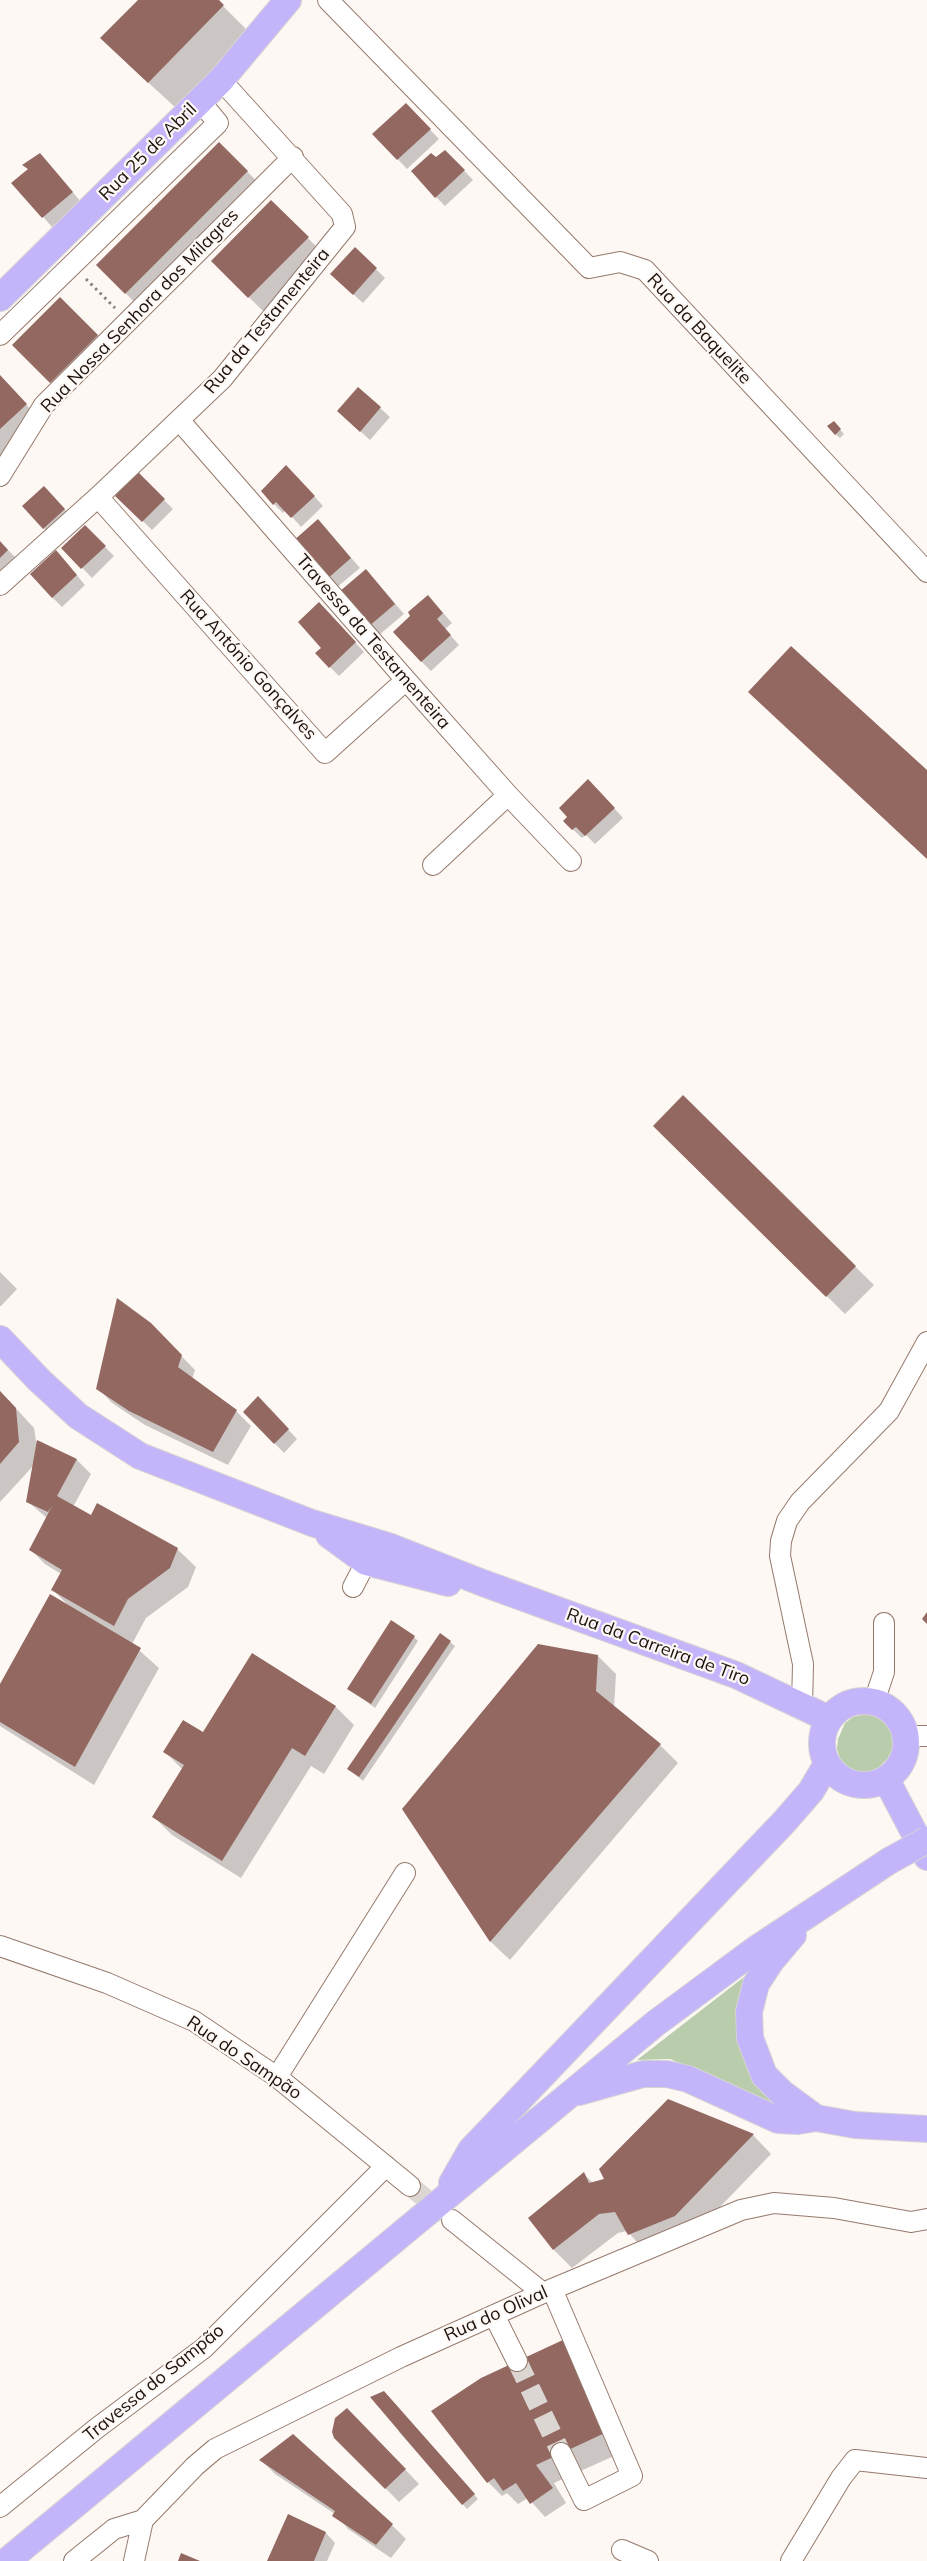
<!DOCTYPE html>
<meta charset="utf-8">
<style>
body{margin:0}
canvas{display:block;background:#fef8f5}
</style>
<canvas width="927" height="2561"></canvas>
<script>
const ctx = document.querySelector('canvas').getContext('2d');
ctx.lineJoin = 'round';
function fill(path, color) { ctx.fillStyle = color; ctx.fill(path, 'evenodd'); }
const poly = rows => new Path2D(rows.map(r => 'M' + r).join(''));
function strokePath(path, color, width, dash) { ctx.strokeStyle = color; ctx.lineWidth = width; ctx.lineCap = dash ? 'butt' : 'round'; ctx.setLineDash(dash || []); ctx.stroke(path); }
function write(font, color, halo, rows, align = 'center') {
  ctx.font = font + ' Mulish,sans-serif'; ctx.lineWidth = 4.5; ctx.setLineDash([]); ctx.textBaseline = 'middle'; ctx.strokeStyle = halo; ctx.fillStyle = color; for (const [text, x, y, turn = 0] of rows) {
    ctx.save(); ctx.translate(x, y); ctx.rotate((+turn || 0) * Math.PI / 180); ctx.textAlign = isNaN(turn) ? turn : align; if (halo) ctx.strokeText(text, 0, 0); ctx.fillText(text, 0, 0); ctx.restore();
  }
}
fill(poly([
 [870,1713,887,1719,890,1724,894,1739,892,1749,888,1758,879,1767,870,1772,858,1773,846,1766,840,1758,837,1749,838,1739,845,1723,853,1717],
 [744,1977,736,2016,776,2106,670,2059,637,2060]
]), '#b9cdac');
fill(poly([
 [140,0,217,0,250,33,176,108,128,64],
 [415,114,439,139,407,169,374,134],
 [219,144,266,190,144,312,98,265],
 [445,151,473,180,445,206,436,197,435,159],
 [49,164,81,202,52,227,13,183,29,170,24,166],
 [271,202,322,252,263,311,212,261],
 [376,269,385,278,363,303,341,283],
 [60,299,111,349,65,396,14,345],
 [0,377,40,419,0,456],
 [380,408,390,417,370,440,348,420],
 [833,422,844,434,840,438,835,434],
 [138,474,173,509,152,530,117,496],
 [296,476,323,506,301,527,286,510,283,513,274,504],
 [53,496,73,519,53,538,23,506],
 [85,527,114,556,92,578,63,548],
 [327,530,360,568,336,588,327,579],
 [0,542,22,564,0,585],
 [65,561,85,585,62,607,52,597],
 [375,580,404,614,379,635,369,626],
 [437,606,452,623,445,629,459,645,431,671,421,661],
 [329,613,364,652,339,676,330,667,322,648],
 [598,790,623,818,595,844,586,835,582,838,564,821],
 [683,1097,874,1285,845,1314,654,1126],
 [0,1272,17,1289,1,1306,0,1306],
 [150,1324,195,1370,192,1379,236,1411,251,1426,228,1465,145,1425,112,1403,98,1388],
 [0,1391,34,1428,36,1441,77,1460,91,1474,73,1507,90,1516,177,1549,196,1567,188,1587,146,1618,132,1644,159,1668,94,1785,0,1726,0,1687,68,1605,53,1590,61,1574,45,1564,31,1550,47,1518,27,1501,34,1465,0,1502],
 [267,1407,297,1439,284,1453,244,1412],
 [414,1637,418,1641,375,1708,349,1689],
 [450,1642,455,1646,363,1781,349,1769],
 [598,1656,616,1674,614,1708,660,1745,678,1763,510,1960,491,1942,404,1809],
 [336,1707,354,1725,324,1774,311,1766,241,1878,172,1835,153,1816,183,1770,165,1752,203,1733],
 [668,2101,753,2135,771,2154,694,2234,647,2253,627,2231,618,2233,572,2268,554,2250,530,2218,584,2174,593,2183,605,2179],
 [565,2340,625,2451,554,2483,566,2503,545,2517,528,2498,518,2504,507,2493,502,2496,488,2482],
 [388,2397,478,2499,467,2509,399,2432],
 [361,2423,419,2484,399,2502,335,2437],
 [261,2460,392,2525,406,2539,391,2558,348,2529,335,2514,275,2474],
 [289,2516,326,2533,335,2543,327,2561,269,2561]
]), '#0003');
fill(poly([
 [138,0,219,0,224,5,148,83,100,38],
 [406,103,431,129,397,160,372,134],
 [219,142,248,171,125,294,96,265],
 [445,150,465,170,435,198,411,171,431,153,436,157],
 [40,153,73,192,42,218,11,183,28,169,22,165],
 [271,200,309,237,248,298,211,261],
 [355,247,377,268,353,295,330,274],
 [60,297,98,335,50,383,12,345],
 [0,375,27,404,0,429],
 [358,387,381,407,360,432,337,411],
 [834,421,841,429,835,435,827,426],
 [286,465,315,496,291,518,276,502,273,505,261,491],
 [138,472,165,499,142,522,115,496],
 [44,486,65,509,43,529,22,506],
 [318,519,351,558,326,580,292,542],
 [85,525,106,546,81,569,61,548],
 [0,541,8,550,0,558],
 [56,550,77,575,52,598,30,574],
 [366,569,395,604,368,627,339,592],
 [428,595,443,613,437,619,451,635,421,662,393,632,410,616,408,612],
 [319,602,356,642,329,668,315,653,321,648,298,622],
 [791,646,927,770,927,859,748,692],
 [588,779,615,808,585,836,576,827,572,830,563,821,567,817,559,808],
 [683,1095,856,1266,826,1297,653,1126],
 [117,1298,151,1323,182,1355,178,1367,237,1410,213,1452,129,1411,96,1389],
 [0,1391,16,1408,19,1442,0,1464],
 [258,1396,289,1429,274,1444,243,1412],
 [37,1440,77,1459,57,1496,91,1515,97,1503,178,1548,170,1568,128,1599,114,1626,51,1590,62,1570,29,1550,52,1506,48,1512,26,1502],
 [50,1594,141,1648,75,1767,0,1722,0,1684],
 [927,1612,927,1624,922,1619],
 [391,1620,415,1636,371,1704,347,1689],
 [440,1633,451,1641,359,1777,347,1769],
 [538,1644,598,1655,596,1691,661,1744,490,1942,402,1809],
 [252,1653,336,1706,305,1756,292,1748,222,1861,152,1817,184,1765,163,1752,183,1720,203,1732],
 [668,2099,754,2134,675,2216,628,2235,615,2212,599,2214,553,2250,528,2218,584,2172,589,2183,604,2179,599,2169],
 [565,2339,607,2432,536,2465,553,2488,530,2504,516,2483,503,2491,494,2478,487,2483,431,2411,481,2378],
 [384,2391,475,2494,462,2505,370,2397],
 [347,2408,406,2469,385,2489,334,2438,332,2432,335,2418],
 [293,2434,393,2524,376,2545,332,2516,335,2511,259,2460],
 [288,2514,326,2532,314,2561,267,2561],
 [181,2553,200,2561,178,2561]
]), '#926861');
strokePath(poly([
 [410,2186,445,2214],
 [517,2361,561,2453]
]), '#dcd6d2', 20, [20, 10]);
const minor = poly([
 [328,0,589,268,620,262,645,270,927,572],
 [0,335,218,123,200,101],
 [179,420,406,680,508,795,571,861],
 [0,476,44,405,293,157],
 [98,497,325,753,406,680],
 [0,585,98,497,222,379,345,227,342,214,221,80],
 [433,865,508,795],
 [353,1587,366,1562],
 [874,1702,884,1672,884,1623],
 [802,1706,803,1664,780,1556,781,1541,787,1521,800,1502,889,1411,927,1342],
 [906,1736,927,1736],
 [0,1946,107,1983,194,2021,277,2077,410,2186],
 [277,2077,405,1873],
 [452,2220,543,2293],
 [552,2289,632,2476,584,2500,561,2453],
 [494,2315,517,2361],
 [0,2507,97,2428,204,2348,386,2166],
 [622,2550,648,2561],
 [74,2561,114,2529,143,2520],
 [134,2561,143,2520,195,2466,215,2449,401,2357,543,2293,741,2210,774,2203,834,2208,911,2222,927,2219],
 [791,2561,841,2478,855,2460,927,2468]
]);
const major = poly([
 [0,298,221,80,288,0],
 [0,1339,39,1380,78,1416,140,1456,312,1523,391,1547,483,1583,736,1675,829,1719],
 [329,1535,366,1562,448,1583],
 '822 1743a42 42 0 1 1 84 0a42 42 0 1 1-84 0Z',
 [886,1779,927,1857],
 [793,1935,771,1961,756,1984,749,2012,750,2038,764,2075,782,2093,816,2118],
 [579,2092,643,2074,667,2074,688,2079,778,2120,798,2121,816,2118,855,2125,927,2129],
 [452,2183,471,2150,784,1822,811,1791,827,1764],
 [7,2561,656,2023,756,1949,889,1861]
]);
strokePath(minor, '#957a6c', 22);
strokePath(major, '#d6d4d3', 28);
strokePath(poly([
 [86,279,115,308]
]), '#88807c', 3, [2.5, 4]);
strokePath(minor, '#fff', 20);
strokePath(major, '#c4b5fb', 26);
const majorBridge = poly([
 [889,1861,927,1840]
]);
strokePath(majorBridge, '#d6d4d3', 28, []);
strokePath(majorBridge, '#c4b5fb', 26);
write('18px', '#1c120d', '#fef8f5', [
 ["Rua 25 de Abril",148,152,-45],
 ["Rua Nossa Senhora dos Milagres",140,311,-46],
 ["Rua da Testamenteira",267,321,-50],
 ["Rua da Baquelite",699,329,47],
 ["Travessa da Testamenteira",373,642,49],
 ["Rua António Gonçalves",248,665,48],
 ["Rua da Carreira de Tiro",658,1647,20],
 ["Rua do Sampão",244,2058,34],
 ["Rua do Olival",496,2314,-24],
 ["Travessa do Sampão",154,2383,-39]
]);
</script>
